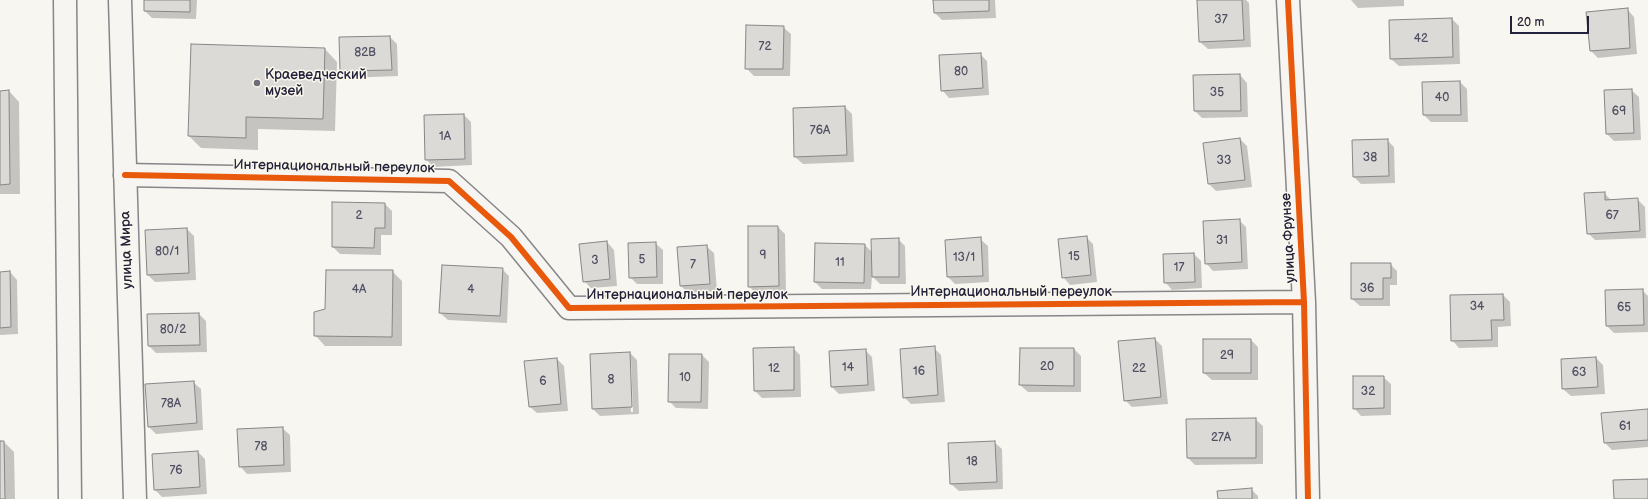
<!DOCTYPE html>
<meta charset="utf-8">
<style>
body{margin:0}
#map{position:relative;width:1648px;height:499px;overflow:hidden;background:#f8f6f0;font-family:"Balsamiq Sans",sans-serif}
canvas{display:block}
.scale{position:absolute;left:1510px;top:16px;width:79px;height:18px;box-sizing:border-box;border:2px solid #22223b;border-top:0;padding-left:5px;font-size:12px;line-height:14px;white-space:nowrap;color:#22223b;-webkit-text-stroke:3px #fbf7ec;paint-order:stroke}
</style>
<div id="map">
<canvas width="1648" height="499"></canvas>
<div class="scale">20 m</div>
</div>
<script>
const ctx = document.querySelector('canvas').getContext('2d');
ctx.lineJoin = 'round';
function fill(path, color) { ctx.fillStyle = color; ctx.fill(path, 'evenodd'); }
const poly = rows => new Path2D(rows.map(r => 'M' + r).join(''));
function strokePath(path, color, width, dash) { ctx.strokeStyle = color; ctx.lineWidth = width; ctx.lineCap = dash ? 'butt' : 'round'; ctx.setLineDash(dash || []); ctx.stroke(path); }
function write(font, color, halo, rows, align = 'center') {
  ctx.font = font + ' "Balsamiq Sans",sans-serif'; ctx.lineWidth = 3; ctx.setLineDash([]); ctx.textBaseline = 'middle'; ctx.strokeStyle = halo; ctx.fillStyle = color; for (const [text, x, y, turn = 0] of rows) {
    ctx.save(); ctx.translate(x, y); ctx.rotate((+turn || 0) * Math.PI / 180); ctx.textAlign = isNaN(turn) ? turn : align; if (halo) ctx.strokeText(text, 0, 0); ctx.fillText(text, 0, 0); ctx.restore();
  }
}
fill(poly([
 [145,0,197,0,196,19,152,18,145,11],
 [934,0,995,0,996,18,942,20,935,13],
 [1198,0,1246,0,1249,3,1251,47,1208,49,1200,42],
 [1351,0,1404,0,1404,6,1358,8],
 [1627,9,1634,17,1637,54,1598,58,1590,50],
 [1452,19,1459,26,1460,64,1399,66,1391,59],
 [783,27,791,34,790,76,754,76,746,68],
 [390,37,397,44,398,76,348,78,341,71],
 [325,49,337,62,335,131,258,129,258,150,201,148,189,136],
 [980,54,987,61,989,95,949,98,942,90],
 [1240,75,1247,83,1248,117,1202,118,1195,111],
 [1460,82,1467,89,1468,122,1431,122,1424,115,1423,83],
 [1631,90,1639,97,1641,140,1614,141,1607,134],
 [9,91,19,102,20,194,0,194,0,92],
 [845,107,852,114,854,162,803,164,795,157],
 [464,115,471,122,472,165,433,167,426,159],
 [1240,139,1247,146,1252,187,1216,191,1209,184],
 [1387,140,1394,147,1395,183,1361,184,1354,177],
 [1604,193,1612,201,1637,199,1645,207,1646,238,1595,240,1588,233],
 [385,204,392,211,392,235,381,235,381,255,340,254,333,247],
 [1239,220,1246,227,1248,269,1213,271,1206,263],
 [749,227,778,227,785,234,786,293,756,294,749,286],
 [187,229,194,236,196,280,155,282,148,275,146,231],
 [1086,237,1093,244,1097,282,1070,285,1063,277],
 [898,239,905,246,906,284,880,284,872,276,871,289,822,289,815,282,816,244,865,245,872,252],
 [980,239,988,246,989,282,955,284,948,277,946,241],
 [607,242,614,250,617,286,591,288,584,281],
 [655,243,663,250,663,284,637,284,630,277],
 [706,246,714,253,717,291,688,293,681,286],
 [1194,254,1201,261,1202,288,1172,290,1165,282],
 [1352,264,1390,264,1397,271,1397,285,1390,285,1390,306,1360,306,1352,299],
 [502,269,509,276,507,323,448,320,440,313],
 [392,271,402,281,402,346,325,346,315,335,326,310],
 [10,272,17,280,18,334,0,335,0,273],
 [1642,290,1648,296,1648,332,1614,333,1607,326],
 [1503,295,1510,302,1511,326,1498,327,1498,347,1459,348,1452,340],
 [199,314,206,321,207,352,156,353,149,346,148,315],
 [1155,339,1162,346,1168,404,1132,407,1125,400],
 [1251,340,1258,347,1258,380,1212,380,1204,373],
 [793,348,800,355,801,397,762,398,754,390],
 [934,348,941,355,945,402,911,404,904,397],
 [1021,349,1074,349,1081,356,1081,392,1028,392,1020,385],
 [865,350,872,357,875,391,839,394,832,387],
 [630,353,637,360,639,414,600,416,593,409],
 [629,359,631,359,633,412,631,412],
 [702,355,709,362,708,409,676,408,669,401],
 [1596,358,1603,365,1605,394,1571,396,1563,389],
 [557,359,564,366,568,411,537,413,529,406],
 [1383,377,1391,384,1391,415,1361,416,1354,408],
 [193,382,201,389,203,430,156,434,149,427],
 [1648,410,1648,447,1612,450,1605,443],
 [1255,419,1263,426,1263,464,1195,465,1188,458],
 [282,428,290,435,291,472,247,474,240,466],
 [0,442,4,442,14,452,15,499,0,499],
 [994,442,1002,449,1003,489,959,491,951,484],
 [198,452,205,459,207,494,162,497,155,490],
 [1251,489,1258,496,1258,499,1219,499]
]), '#0003');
const building = poly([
 [144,0,190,0,190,12,144,11,144,0],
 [933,0,989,0,989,11,934,13,933,0],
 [1197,0,1242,0,1244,40,1199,42,1197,0],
 [1628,8,1630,48,1590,51,1586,12,1628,8],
 [1452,18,1453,57,1390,59,1389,20,1452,18],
 [746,25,784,26,783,69,745,69,746,25],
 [390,36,392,70,340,71,339,37,390,36],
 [191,44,325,48,323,119,246,117,246,138,188,136,191,44],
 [981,53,983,88,941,91,939,55,981,53],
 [1240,74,1241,111,1194,111,1193,75,1240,74],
 [1460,81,1461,115,1423,115,1422,82,1460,81],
 [1632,89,1634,133,1606,134,1604,90,1632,89],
 [9,90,10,184,0,185,0,91,9,90],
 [845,106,847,155,794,157,793,108,845,106],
 [464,114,465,159,425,160,424,115,464,114],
 [1240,138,1245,180,1208,184,1203,143,1240,138],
 [1388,139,1389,176,1353,177,1352,140,1388,139],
 [1605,192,1605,200,1638,198,1640,231,1587,234,1584,193,1605,192],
 [332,202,385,203,385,228,375,228,374,248,332,247,332,202],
 [1240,219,1242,262,1205,264,1203,221,1240,219],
 [748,226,778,226,779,286,748,287,748,226],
 [187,228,189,273,147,275,145,230,187,228],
 [1087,236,1091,275,1062,278,1058,239,1087,236],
 [981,237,983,276,947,277,945,240,981,237],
 [899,238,899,277,872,277,871,239,899,238],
 [607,241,610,279,583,282,579,244,607,241],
 [656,242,657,277,629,278,628,243,656,242],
 [815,243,865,244,864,283,814,282,815,243],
 [707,245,710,284,680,286,677,247,707,245],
 [1194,253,1195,282,1164,283,1163,254,1194,253],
 [1351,263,1391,263,1391,278,1383,278,1383,299,1351,299,1351,263],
 [442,265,503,268,500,316,439,313,442,265],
 [326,270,393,270,392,337,314,336,314,312,325,309,326,270],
 [10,271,11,327,0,328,0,272,10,271],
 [1643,289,1644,325,1606,326,1605,290,1643,289],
 [1503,294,1504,320,1491,320,1492,340,1451,341,1450,295,1503,294],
 [199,313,200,345,148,346,147,314,199,313],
 [1155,338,1161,397,1124,401,1118,341,1155,338],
 [1203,339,1251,339,1251,373,1203,373,1203,339],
 [935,346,938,395,903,398,900,349,935,346],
 [794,347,794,390,754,391,753,348,794,347],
 [1020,348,1074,348,1074,386,1019,385,1020,348],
 [866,349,868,385,831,387,829,351,866,349],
 [630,352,632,407,592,409,590,354,630,352],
 [669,354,702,354,701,402,668,402,669,354],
 [1596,357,1598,387,1562,389,1561,359,1596,357],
 [557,358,561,404,529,407,524,361,557,358],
 [1353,376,1384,376,1384,408,1353,409,1353,376],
 [194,381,197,423,148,427,145,384,194,381],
 [1648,409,1648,440,1604,443,1601,413,1648,409],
 [1256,418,1256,458,1187,458,1186,419,1256,418],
 [283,427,284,465,239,467,237,429,283,427],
 [0,441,4,441,5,499,0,499,0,441],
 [995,441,997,482,950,484,948,443,995,441],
 [198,451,200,487,154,490,152,454,198,451],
 [1648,479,1648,499,1614,499,1613,480,1648,479],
 [1252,488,1252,499,1218,499,1217,491,1252,488]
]);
fill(building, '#dbdad7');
strokePath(building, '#878688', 1);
const minor = poly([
 [1288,0,1304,302,1308,499],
 [125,175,449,181,511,237,569,308,1304,302]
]);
const tertiary = poly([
 [65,0,70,499],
 [120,0,135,499]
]);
strokePath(minor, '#878688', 25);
strokePath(tertiary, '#878688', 25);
strokePath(minor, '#f6f5f1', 22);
strokePath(tertiary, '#f6f5f1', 22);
strokePath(poly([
 [1288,0,1304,302,1308,499],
 [125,175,449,181,511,237,569,308,1304,302]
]), '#e8590c', 6);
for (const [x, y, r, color] of [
 [257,83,4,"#6d6c7a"]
]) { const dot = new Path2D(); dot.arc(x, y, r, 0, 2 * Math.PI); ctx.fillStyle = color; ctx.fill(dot); strokePath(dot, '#fbf7ec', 1.5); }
write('12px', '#505062', null, [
 ["37",1221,20],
 ["42",1421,39],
 ["72",765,47],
 ["82В",365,53],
 ["80",961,72],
 ["35",1217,93],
 ["40",1442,98],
 ["69",1619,112],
 ["76А",820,131],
 ["1А",445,137],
 ["38",1370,158],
 ["33",1224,161],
 ["2",359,216],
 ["67",1612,216],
 ["31",1222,241],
 ["80/1",167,252],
 ["9",763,256],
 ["15",1074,257],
 ["13/1",964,258],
 ["5",642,260],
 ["3",595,261],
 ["11",840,263],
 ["7",693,265],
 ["17",1179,268],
 ["36",1367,289],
 ["4А",359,290],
 ["4",471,290],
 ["34",1477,307],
 ["65",1624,308],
 ["80/2",173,330],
 ["29",1227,356],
 ["20",1047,367],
 ["14",848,368],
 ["12",774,369],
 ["22",1139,369],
 ["16",919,372],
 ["63",1579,373],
 ["10",685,378],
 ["8",611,380],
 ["6",543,382],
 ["32",1368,392],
 ["78А",171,404],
 ["61",1625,427],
 ["27А",1221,438],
 ["78",261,447],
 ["18",972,462],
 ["76",176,471]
]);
write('14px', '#22223b', '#fbf7ec', [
 ["Краеведческий",265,75],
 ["музей",265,91]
], 'left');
write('14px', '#22223b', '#fbf7ec', [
 ["Интернациональный переулок",334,167,1],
 ["улица Фрунзе",1289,238,-93],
 ["улица Мира",127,250,-92],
 ["Интернациональный переулок",1011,292],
 ["Интернациональный переулок",687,295]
]);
</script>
